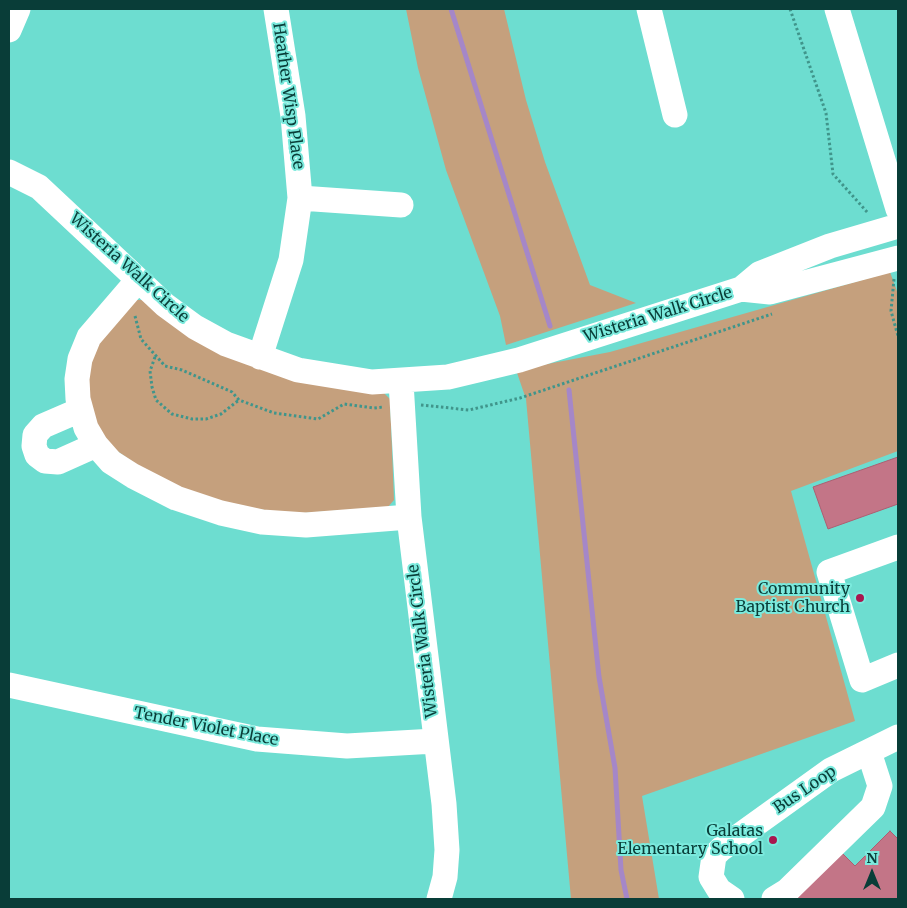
<!DOCTYPE html>
<style>
body{margin:0}
#map{position:relative;width:907px;height:908px;overflow:hidden;background:#6dddd0;font-family:Merriweather,serif}
canvas{display:block}
.frame{position:absolute;inset:0;border:10px solid #093d38;pointer-events:none}
.north{position:absolute;left:847px;top:848px;width:50px;height:50px;-webkit-text-stroke:4px #7beadd;paint-order:stroke;rotate:0deg;font-size:14px;font-weight:700;line-height:20px;text-align:center;color:#093d38}
.north::after{content:'';display:block;margin:auto;width:18px;height:22px;background:#093d38;clip-path:polygon(50% 0,100% 100%,50% 72%,0 100%)}
</style>
<div id="map">
<canvas width="907" height="908"></canvas>
<div class="frame"></div>
<div class="north">N</div>
</div>
<script>
const ctx = document.querySelector('canvas').getContext('2d');
ctx.lineJoin = 'round';
function fill(path, color) { ctx.fillStyle = color; ctx.fill(path, 'evenodd'); }
const poly = rows => new Path2D(rows.map(r => 'M' + r).join(''));
function strokePath(path, color, width, dash) { ctx.strokeStyle = color; ctx.lineWidth = width; ctx.lineCap = dash ? 'butt' : 'round'; ctx.setLineDash(dash || []); ctx.stroke(path); }
function write(font, color, halo, rows, align = 'center') {
  ctx.font = font + ' Merriweather,serif'; ctx.lineWidth = 4; ctx.setLineDash([]); ctx.textBaseline = 'middle'; ctx.strokeStyle = halo; ctx.fillStyle = color; for (const [text, x, y, turn = 0] of rows) {
    ctx.save(); ctx.translate(x, y); ctx.rotate((+turn || 0) * Math.PI / 180); ctx.textAlign = isNaN(turn) ? turn : align; if (halo) ctx.strokeText(text, 0, 0); ctx.fillText(text, 0, 0); ctx.restore();
  }
}
fill(poly([
 [406,9,504,9,526,100,545,162,590,285,636,303,506,345,500,316,446,170,418,68],
 [890,272,898,294,898,451,791,491,855,721,642,796,659,899,571,899,526,399,516,370,610,352],
 [133,300,144,300,384,393,390,399,394,500,388,507,290,514,226,504,159,480,107,444,94,423,85,387,92,350]
]), '#c5a07d');
strokePath(poly([
 [451,9,550,326],
 [569,390,599,677,615,768,621,870,627,899]
]), '#a587c8', 5);
const building = poly([
 [898,457,898,504,828,529,813,487,898,457],
 [890,831,898,839,898,899,795,899,842,853,855,866,890,831]
]);
fill(building, '#c37587');
strokePath(building, '#ad5e71', 1);
strokePath(poly([
 [790,9,826,113,833,174,868,213],
 [894,279,891,311,898,336],
 [135,316,141,339,165,366,182,370,232,392,239,400,274,413,318,419,344,404,374,408,383,407],
 [155,357,150,371,152,387,156,400,172,414,192,419,206,419,221,414,239,400],
 [421,405,469,410,520,398,772,314]
]), '#40958b', 3, [2.5, 2.5]);
strokePath(poly([
 [649,9,675,115],
 [837,9,898,209],
 [9,30,18,9],
 [9,172,39,187,165,305,195,327,226,344,298,370,372,382,448,377,519,360,741,289,759,274,830,246,898,226],
 [300,198,401,205],
 [138,280,89,337,80,359,77,379,78,399,86,428,96,445,111,462,133,476,176,498,221,513,262,522,306,525,409,517],
 [741,289,770,292,898,258],
 [260,357,291,260,300,198,293,116,276,9],
 [401,382,409,517,444,804,447,850,445,877,439,899],
 [80,410,43,426,35,435,34,446,37,455,45,461,58,462,96,445],
 [898,547,829,572,862,680,898,665],
 [9,685,257,739,347,746,435,741],
 [732,899,719,890,711,877,714,856,721,849,831,770,898,737],
 [774,899,787,891,873,807,880,786,869,752]
]), '#fff', 25);
for (const [x, y, r, color] of [
 [860,598,5,"#a8164f"],
 [773,840,5,"#a8164f"]
]) { const dot = new Path2D(); dot.arc(x, y, r, 0, 2 * Math.PI); ctx.fillStyle = color; ctx.fill(dot); strokePath(dot, '#7beadd', 2); }
write('16px', '#093d38', '#7beadd', [
 ["Heather Wisp Place",288,96,82],
 ["Wisteria Walk Circle",129,268,42],
 ["Wisteria Walk Circle",658,315,-17],
 ["Wisteria Walk Circle",423,641,-97],
 ["Tender Violet Place",206,727,11],
 ["Bus Loop",805,790,-34]
]);
write('16px', '#093d38', '#7beadd', [
 ["Community",850,589],
 ["Baptist Church",850,607],
 ["Galatas",763,831],
 ["Elementary School",763,849]
], 'right');
</script>
